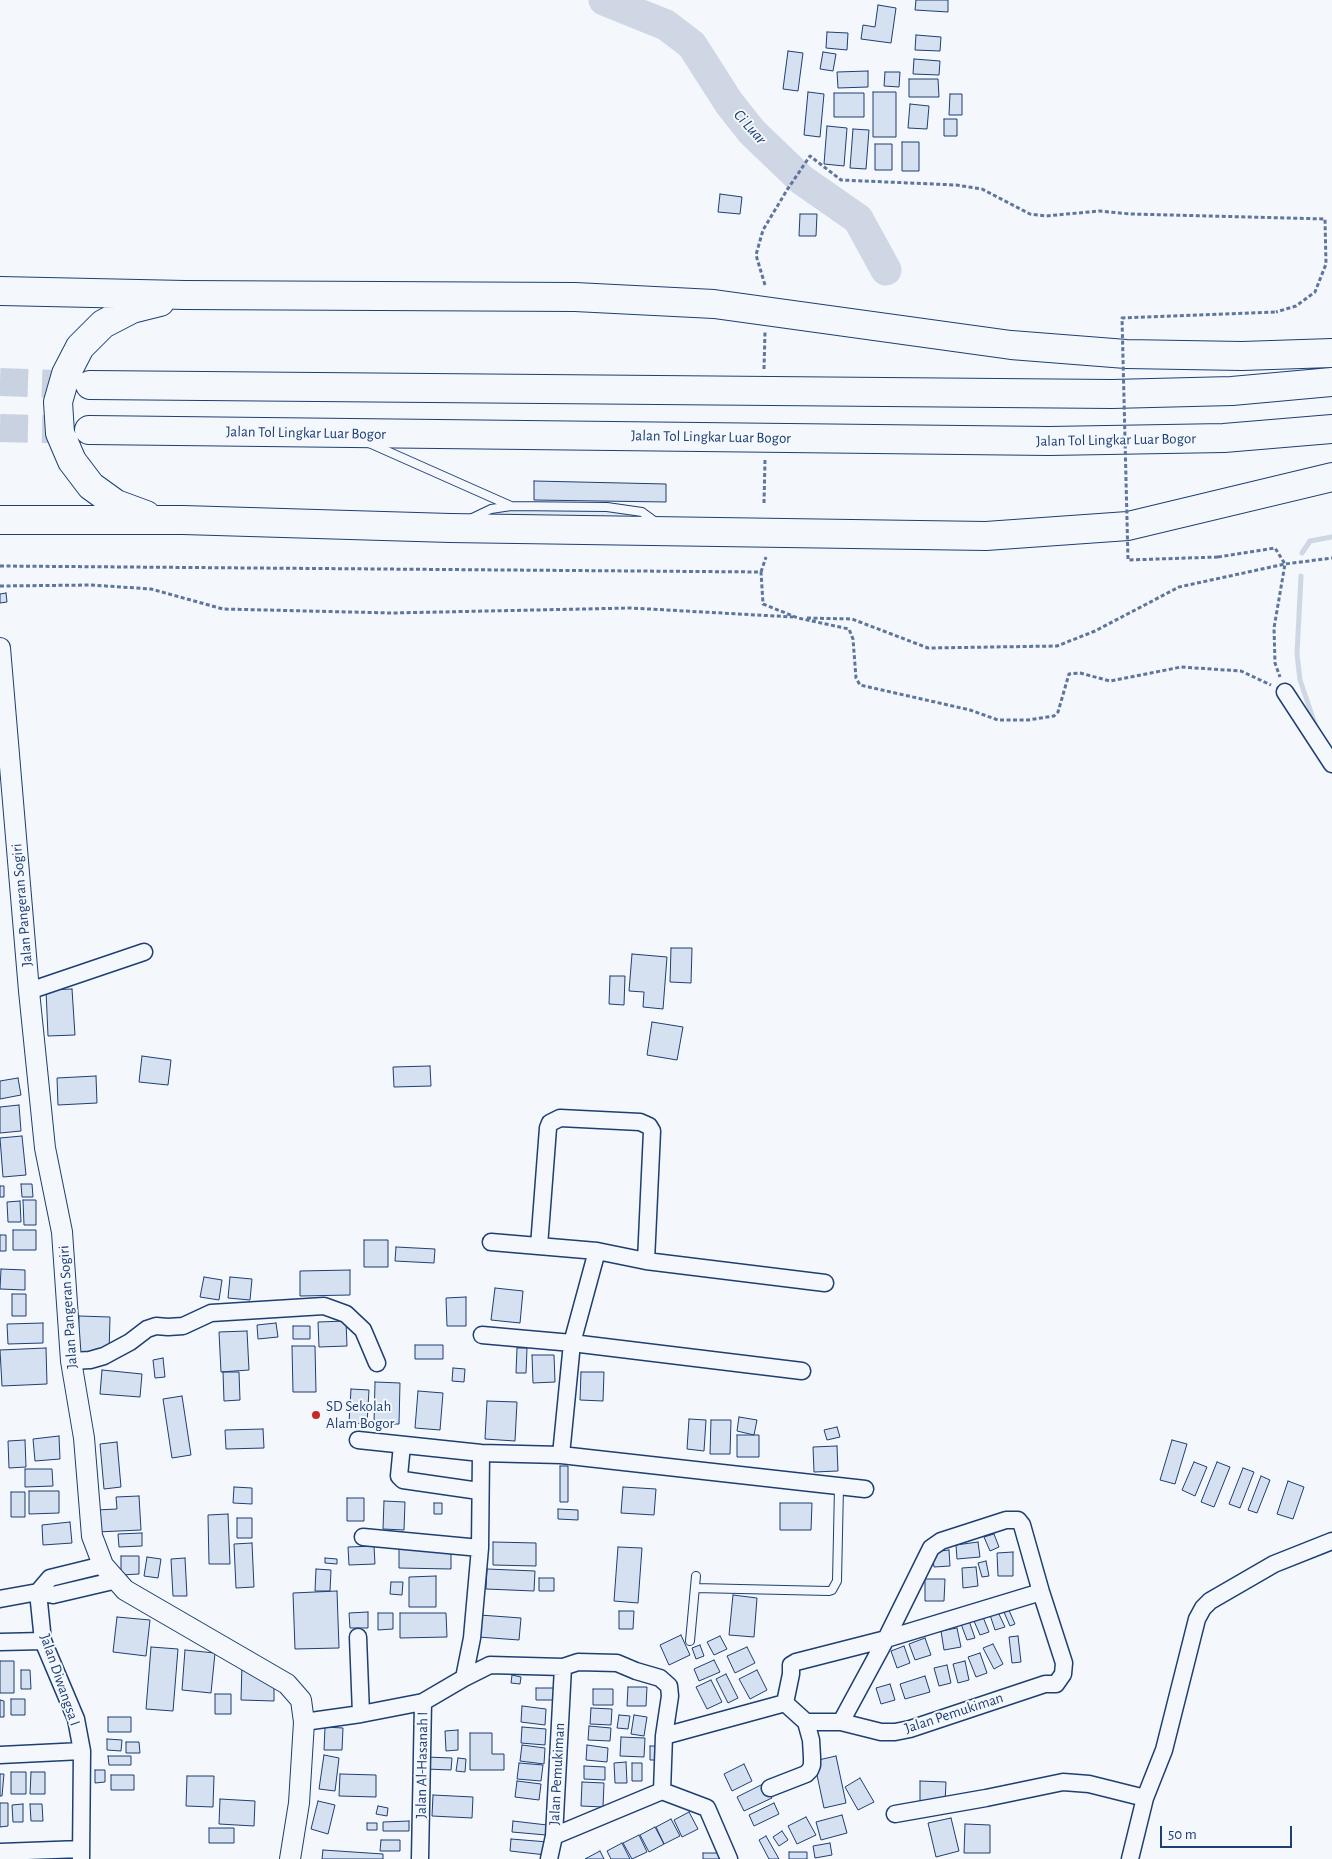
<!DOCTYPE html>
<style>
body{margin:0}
#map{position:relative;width:1332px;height:1859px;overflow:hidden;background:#f4f7fb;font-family:"Alegreya Sans",sans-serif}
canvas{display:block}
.scale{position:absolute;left:1160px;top:1826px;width:132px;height:22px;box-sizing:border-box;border:2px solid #1d3f73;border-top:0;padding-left:6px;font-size:15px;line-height:18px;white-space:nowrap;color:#1d3f73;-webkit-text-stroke:4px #f4f7fb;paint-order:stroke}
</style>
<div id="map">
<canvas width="1332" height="1859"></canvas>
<div class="scale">50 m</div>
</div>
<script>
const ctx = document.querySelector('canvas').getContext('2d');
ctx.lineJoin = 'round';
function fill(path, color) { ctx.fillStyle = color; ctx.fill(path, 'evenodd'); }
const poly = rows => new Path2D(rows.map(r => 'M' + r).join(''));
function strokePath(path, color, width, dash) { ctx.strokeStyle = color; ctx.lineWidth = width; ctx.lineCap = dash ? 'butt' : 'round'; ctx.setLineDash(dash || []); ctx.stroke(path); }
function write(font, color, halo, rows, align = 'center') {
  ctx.font = font + ' "Alegreya Sans",sans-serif'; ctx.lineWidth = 4; ctx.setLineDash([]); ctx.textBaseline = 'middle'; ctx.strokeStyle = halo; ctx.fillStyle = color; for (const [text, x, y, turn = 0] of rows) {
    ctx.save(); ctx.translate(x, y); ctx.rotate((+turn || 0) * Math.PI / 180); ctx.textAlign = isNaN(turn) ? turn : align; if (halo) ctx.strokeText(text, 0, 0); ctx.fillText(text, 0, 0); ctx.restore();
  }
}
const green = poly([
 [511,506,642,512,669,531,450,528,491,509,511,506]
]);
fill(green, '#e3e9f0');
strokePath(green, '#687fa3', 1);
strokePath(poly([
 [1302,553,1310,541,1332,537],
 [1301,576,1297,654,1300,680,1316,727]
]), '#cfd7e4', 5);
strokePath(poly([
 [604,0,666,25,692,45,729,103,752,132,802,180,858,219,886,270]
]), '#cfd7e4', 31);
const building = poly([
 [916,0,948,0,948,12,915,10,916,0],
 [878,5,896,8,891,43,861,39,863,25,875,27,878,5],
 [827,32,848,33,847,50,826,48,827,32],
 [916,35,941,37,940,51,915,50,916,35],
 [788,51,803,53,798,91,783,89,788,51],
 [823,52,836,54,833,71,820,69,823,52],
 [914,59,940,61,939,75,913,74,914,59],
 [868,71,868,87,838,88,837,72,868,71],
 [885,72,900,72,899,87,884,86,885,72],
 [909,79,938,79,939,97,909,97,909,79],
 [808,92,824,94,820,137,804,135,808,92],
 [873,92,896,92,896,137,873,137,873,92],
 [834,93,864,93,864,117,834,117,834,93],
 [950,94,962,94,962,115,949,115,950,94],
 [910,104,929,106,927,129,908,128,910,104],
 [944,119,957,119,957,136,944,136,944,119],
 [827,126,847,128,844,166,824,164,827,126],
 [853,129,869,130,866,169,850,168,853,129],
 [902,142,919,142,919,171,902,171,902,142],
 [875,144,892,144,892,170,875,170,875,144],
 [720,194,742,197,740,214,718,212,720,194],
 [800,214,817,214,816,236,799,236,800,214],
 [534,481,666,484,666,502,534,500,534,481],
 [6,593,7,602,0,603,0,594,6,593],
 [671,948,692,948,691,983,670,982,671,948],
 [632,954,667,957,663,1009,643,1007,644,992,629,991,632,954],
 [610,976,625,976,624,1005,609,1004,610,976],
 [72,989,75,1035,48,1036,46,990,72,989],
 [652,1022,683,1027,677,1060,647,1055,652,1022],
 [142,1056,171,1060,168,1085,139,1082,142,1056],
 [430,1066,431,1086,394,1087,393,1067,430,1066],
 [96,1076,97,1103,58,1105,57,1078,96,1076],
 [18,1078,21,1095,0,1099,0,1081,18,1078],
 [19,1105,21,1131,0,1133,0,1107,19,1105],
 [22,1136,26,1175,3,1177,0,1138,22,1136],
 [21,1184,32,1184,33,1197,22,1197,21,1184],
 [0,1186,4,1186,4,1197,0,1197,0,1186],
 [23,1200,36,1200,36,1225,24,1225,23,1200],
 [20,1201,21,1222,8,1222,7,1202,20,1201],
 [13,1230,36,1230,36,1250,13,1250,13,1230],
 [0,1235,6,1235,6,1251,0,1251,0,1235],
 [364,1240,388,1240,388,1267,364,1267,364,1240],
 [396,1247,435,1249,434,1263,395,1261,396,1247],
 [1,1269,25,1270,25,1290,0,1289,1,1269],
 [350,1270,350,1295,300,1296,300,1271,350,1270],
 [204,1277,222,1280,219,1300,200,1297,204,1277],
 [230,1277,252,1279,250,1300,228,1298,230,1277],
 [495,1288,523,1291,520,1323,491,1320,495,1288],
 [12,1294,26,1294,26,1316,12,1316,12,1294],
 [466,1297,466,1326,447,1326,446,1298,466,1297],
 [79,1316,110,1317,109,1353,78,1353,79,1316],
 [346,1321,347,1346,319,1347,318,1322,346,1321],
 [43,1323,43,1343,8,1344,7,1324,43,1323],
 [276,1323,278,1337,258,1339,257,1325,276,1323],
 [293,1326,310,1326,310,1339,293,1339,293,1326],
 [247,1331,249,1370,221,1372,219,1332,247,1331],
 [415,1345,443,1345,443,1359,415,1359,415,1345],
 [292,1346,315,1346,316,1392,293,1392,292,1346],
 [46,1348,47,1384,2,1386,0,1350,46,1348],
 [517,1348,527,1348,526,1373,516,1373,517,1348],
 [532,1355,554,1355,555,1382,533,1383,532,1355],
 [163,1358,165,1377,155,1378,153,1360,163,1358],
 [453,1368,465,1369,464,1382,452,1381,453,1368],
 [102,1370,142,1374,140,1397,100,1394,102,1370],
 [223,1372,239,1372,240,1400,224,1401,223,1372],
 [581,1372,604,1372,603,1401,580,1400,581,1372],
 [375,1382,400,1383,399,1424,374,1424,375,1382],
 [351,1389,369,1390,367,1424,349,1423,351,1389],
 [418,1391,443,1393,440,1430,415,1428,418,1391],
 [182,1396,191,1455,172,1458,163,1399,182,1396],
 [487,1401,517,1402,515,1441,485,1439,487,1401],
 [739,1417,757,1420,754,1435,737,1431,739,1417],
 [689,1419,706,1420,704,1451,687,1449,689,1419],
 [711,1420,731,1420,730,1454,710,1454,711,1420],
 [837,1427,840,1437,827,1440,824,1430,837,1427],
 [263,1429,264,1448,226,1449,225,1430,263,1429],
 [737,1435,759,1435,759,1457,737,1457,737,1435],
 [59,1436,60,1459,35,1461,33,1439,59,1436],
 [25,1440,26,1467,9,1468,8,1441,25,1440],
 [1172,1440,1187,1444,1175,1484,1160,1480,1172,1440],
 [117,1442,121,1487,104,1489,100,1444,117,1442],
 [837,1446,838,1471,814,1472,813,1447,837,1446],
 [1194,1462,1207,1467,1195,1496,1182,1490,1194,1462],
 [1217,1462,1230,1467,1214,1507,1201,1502,1217,1462],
 [560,1466,568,1466,568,1502,560,1502,560,1466],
 [1243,1468,1254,1472,1240,1508,1229,1504,1243,1468],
 [25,1469,52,1469,53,1486,25,1487,25,1469],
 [1261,1476,1270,1480,1257,1513,1248,1510,1261,1476],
 [1288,1481,1304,1487,1293,1519,1277,1514,1288,1481],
 [234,1487,252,1488,252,1504,233,1503,234,1487],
 [623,1487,656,1489,654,1515,621,1513,623,1487],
 [29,1491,59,1491,59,1513,29,1514,29,1491],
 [11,1492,25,1492,25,1517,11,1517,11,1492],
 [139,1496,141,1530,97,1532,96,1510,117,1509,116,1497,139,1496],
 [347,1498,364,1498,364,1521,347,1521,347,1498],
 [384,1501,405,1502,404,1530,383,1529,384,1501],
 [434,1503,442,1503,442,1514,434,1514,434,1503],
 [780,1503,812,1503,811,1530,780,1530,780,1503],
 [558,1509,578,1510,578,1520,558,1519,558,1509],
 [228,1514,230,1564,209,1564,208,1515,228,1514],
 [237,1518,252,1518,252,1538,237,1538,237,1518],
 [70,1522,72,1543,43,1545,42,1525,70,1522],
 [142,1533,142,1546,119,1547,118,1534,142,1533],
 [994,1534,999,1547,990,1551,984,1537,994,1534],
 [493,1542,536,1543,536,1566,493,1565,493,1542],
 [978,1542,980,1557,957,1559,956,1545,978,1542],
 [252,1543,254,1587,236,1588,234,1544,252,1543],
 [374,1546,375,1564,349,1565,348,1547,374,1546],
 [399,1546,451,1547,451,1569,399,1568,399,1546],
 [618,1547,642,1548,638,1603,614,1601,618,1547],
 [949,1550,950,1566,934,1567,932,1552,949,1550],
 [1013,1552,1013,1576,998,1576,997,1553,1013,1552],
 [121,1556,139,1556,139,1574,121,1575,121,1556],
 [147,1557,161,1559,158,1578,144,1576,147,1557],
 [185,1558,187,1596,173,1596,171,1559,185,1558],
 [325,1558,337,1559,337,1564,325,1563,325,1558],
 [986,1561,989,1576,982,1577,978,1563,986,1561],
 [976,1567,978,1586,963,1588,962,1568,976,1567],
 [316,1569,331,1570,330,1591,315,1591,316,1569],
 [487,1569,535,1571,534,1591,486,1589,487,1569],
 [436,1576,436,1607,409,1607,409,1577,436,1576],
 [539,1578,554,1578,554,1591,539,1591,539,1578],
 [925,1579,945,1579,944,1601,925,1601,925,1579],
 [391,1582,403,1582,402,1595,390,1594,391,1582],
 [337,1591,339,1648,295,1649,293,1593,337,1591],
 [733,1595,757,1598,754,1637,729,1635,733,1595],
 [1008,1608,1015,1624,1010,1626,1003,1610,1008,1608],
 [619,1611,634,1611,633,1629,619,1629,619,1611],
 [368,1612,368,1628,350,1628,349,1613,368,1612],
 [998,1612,1005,1627,995,1630,990,1615,998,1612],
 [378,1613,393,1613,393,1629,378,1630,378,1613],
 [400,1613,446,1613,447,1637,400,1638,400,1613],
 [480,1615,521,1618,519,1640,478,1637,480,1615],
 [117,1617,150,1620,146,1656,113,1652,117,1617],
 [983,1617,989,1632,980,1635,974,1621,983,1617],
 [969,1621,975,1638,967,1640,961,1624,969,1621],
 [957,1628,961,1647,944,1650,941,1631,957,1628],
 [681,1635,690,1655,669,1665,660,1645,681,1635],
 [720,1636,727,1649,714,1655,707,1642,720,1636],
 [1018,1636,1021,1662,1012,1663,1009,1637,1018,1636],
 [925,1638,931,1655,915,1660,909,1644,925,1638],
 [993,1644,1003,1664,994,1669,983,1648,993,1644],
 [700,1645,704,1656,696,1659,692,1648,700,1645],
 [904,1646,910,1663,897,1668,891,1651,904,1646],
 [151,1647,178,1649,173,1711,146,1709,151,1647],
 [747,1647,755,1663,735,1673,727,1656,747,1647],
 [185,1650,215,1653,211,1693,182,1690,185,1650],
 [980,1653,987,1673,976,1677,968,1657,980,1653],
 [714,1660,720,1672,699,1681,694,1669,714,1660],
 [0,1661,14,1661,14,1693,0,1693,0,1661],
 [965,1661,969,1680,958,1683,953,1664,965,1661],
 [242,1664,274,1686,274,1701,241,1700,242,1664],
 [947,1665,951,1683,939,1686,934,1668,947,1665],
 [21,1670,30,1670,31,1689,21,1689,21,1670],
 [757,1670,767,1690,750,1699,739,1679,757,1670],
 [726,1674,738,1698,728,1703,716,1679,726,1674],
 [512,1675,521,1677,520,1684,511,1683,512,1675],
 [925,1676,930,1692,905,1699,900,1684,925,1676],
 [711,1680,722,1702,707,1709,696,1687,711,1680],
 [890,1684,895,1700,881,1704,876,1688,890,1684],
 [628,1687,647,1687,646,1706,627,1706,628,1687],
 [536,1688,556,1688,556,1700,536,1700,536,1688],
 [593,1689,613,1689,613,1705,593,1705,593,1689],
 [215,1694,231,1694,231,1714,215,1714,215,1694],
 [11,1699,25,1699,25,1715,11,1715,11,1699],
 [0,1700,4,1701,4,1717,0,1717,0,1700],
 [522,1706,546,1709,545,1725,521,1722,522,1706],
 [591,1708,612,1709,611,1725,590,1724,591,1708],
 [619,1715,630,1716,628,1729,617,1728,619,1715],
 [634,1715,647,1717,644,1736,631,1734,634,1715],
 [108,1717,131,1717,131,1732,108,1732,108,1717],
 [589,1726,611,1728,610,1741,588,1740,589,1726],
 [325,1727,343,1728,342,1750,324,1750,325,1727],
 [522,1727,546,1729,545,1745,521,1743,522,1727],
 [458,1730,458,1750,446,1751,445,1731,458,1730],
 [470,1733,492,1733,492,1754,504,1754,504,1770,470,1770,470,1733],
 [621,1737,645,1738,644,1757,620,1756,621,1737],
 [107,1739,122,1740,121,1751,107,1750,107,1739],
 [126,1742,139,1742,140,1753,126,1753,126,1742],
 [522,1745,545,1748,544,1764,520,1761,522,1745],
 [587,1745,608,1748,607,1762,586,1760,587,1745],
 [650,1746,658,1746,658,1760,650,1760,650,1746],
 [324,1755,339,1758,335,1791,319,1789,324,1755],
 [108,1756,131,1756,131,1765,109,1765,108,1756],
 [836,1756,846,1803,824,1808,814,1761,836,1756],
 [426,1757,452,1758,451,1770,426,1769,426,1757],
 [458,1758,466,1759,465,1772,456,1771,458,1758],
 [626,1762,627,1783,615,1783,614,1763,626,1762],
 [519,1763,543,1765,541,1781,517,1779,519,1763],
 [632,1763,642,1763,642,1781,632,1781,632,1763],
 [744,1764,752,1781,732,1791,724,1774,744,1764],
 [584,1766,605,1767,605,1780,584,1779,584,1766],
 [95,1770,105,1770,105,1782,95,1783,95,1770],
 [11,1772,26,1772,26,1794,11,1794,11,1772],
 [31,1772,45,1772,45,1794,30,1794,31,1772],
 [0,1774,4,1774,2,1796,0,1796,0,1774],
 [340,1774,376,1775,376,1797,339,1796,340,1774],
 [111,1775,134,1775,134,1790,111,1790,111,1775],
 [187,1776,214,1776,213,1807,186,1806,187,1776],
 [860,1778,874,1802,858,1810,845,1787,860,1778],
 [517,1781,541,1784,539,1800,515,1797,517,1781],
 [920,1781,946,1782,945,1803,920,1803,920,1781],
 [582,1782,604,1783,603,1807,581,1806,582,1782],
 [765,1783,772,1798,744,1811,737,1797,765,1783],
 [433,1795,473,1797,472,1818,432,1816,433,1795],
 [220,1799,255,1801,254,1826,219,1824,220,1799],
 [318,1801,335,1805,328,1834,311,1829,318,1801],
 [0,1803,8,1803,8,1826,0,1827,0,1803],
 [774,1803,779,1814,754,1826,749,1815,774,1803],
 [23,1804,23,1822,13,1822,12,1805,23,1804],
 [30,1804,42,1804,43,1821,31,1821,30,1804],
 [378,1806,388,1808,387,1816,376,1814,378,1806],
 [689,1812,698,1829,682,1837,674,1820,689,1812],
 [842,1815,847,1833,821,1840,816,1822,842,1815],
 [806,1817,816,1835,797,1844,788,1826,806,1817],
 [951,1818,959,1851,936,1857,928,1823,951,1818],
 [671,1819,680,1836,664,1844,656,1827,671,1819],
 [409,1821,409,1831,383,1831,383,1822,409,1821],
 [513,1821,547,1825,546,1835,512,1832,513,1821],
 [367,1823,377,1823,377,1830,367,1830,367,1823],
 [965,1824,990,1825,990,1853,964,1853,965,1824],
 [655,1827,664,1844,649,1852,640,1835,655,1827],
 [209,1828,234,1828,234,1843,209,1843,209,1828],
 [782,1831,788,1840,779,1846,773,1837,782,1831],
 [639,1835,647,1852,632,1859,623,1843,639,1835],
 [766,1836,779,1859,769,1859,759,1840,766,1836],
 [511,1839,548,1842,546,1855,510,1851,511,1839],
 [381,1840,400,1840,400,1851,380,1851,381,1840],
 [622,1843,630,1859,611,1859,607,1851,622,1843],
 [830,1843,832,1855,815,1858,813,1846,830,1843],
 [323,1850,383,1854,383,1859,322,1859,323,1850],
 [600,1851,604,1859,585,1859,600,1851],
 [789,1852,807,1852,807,1859,789,1859,789,1852],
 [703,1853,723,1853,723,1859,703,1859,703,1853]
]);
fill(building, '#d5e0f0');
strokePath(building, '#1d3f73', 1);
strokePath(poly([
 [0,382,86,385],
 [0,428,89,430]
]), '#c9d2e0', 28, [28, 14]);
const service = poly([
 [369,443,511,506],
 [470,519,491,509,511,506,607,507,642,512,657,523],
 [695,1588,829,1591,832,1590,837,1581,839,1487],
 [690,1641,696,1576]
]);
const minor = poly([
 [1285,692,1332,764],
 [29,991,144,952],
 [491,1242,597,1251,646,1261,825,1283],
 [539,1246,548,1128,550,1123,560,1118,640,1122,649,1126,652,1131,646,1261],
 [482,1335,572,1343,802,1371],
 [71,1361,90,1360,104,1356,130,1342,147,1329,156,1326,168,1327,183,1326,211,1313,324,1306,346,1314,363,1330,377,1363],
 [358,1440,481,1453,561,1455,865,1489],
 [402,1445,399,1476,403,1480,479,1491],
 [561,1455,572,1343,597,1251],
 [363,1537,480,1548],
 [38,1592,43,1641,76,1719,82,1751,81,1859],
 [38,1592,50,1578,103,1565],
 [0,1599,38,1592,53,1595,117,1580],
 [358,1637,361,1714],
 [0,1642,43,1641],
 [464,1678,490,1665,563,1667],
 [423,1702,464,1678,472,1638,480,1548,481,1453],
 [785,1703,791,1674,791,1665,796,1662,886,1639,1041,1592],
 [304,1722,361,1714,423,1702,420,1859],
 [0,1755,82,1751],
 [770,1788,806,1774,810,1770,812,1765,812,1757,811,1740,806,1722],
 [662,1791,707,1808,729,1859],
 [895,1814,986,1798,1063,1782,1089,1784,1145,1798],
 [554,1836,662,1791,664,1736],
 [0,1852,81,1849],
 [549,1859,554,1836,563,1667,578,1662,617,1663,636,1671,660,1678,669,1686,670,1696,664,1736,785,1703,806,1722,841,1722,881,1732,895,1732,910,1729,1045,1684,1056,1684,1063,1674,1064,1663,1041,1592,1022,1525,1018,1520,1006,1520,941,1541,931,1548,886,1639,841,1722],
 [1130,1859,1145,1798,1164,1750,1197,1619,1203,1608,1210,1601,1274,1564,1332,1541]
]);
const tertiary = poly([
 [0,648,29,991,45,1148,62,1232,71,1361,84,1438,92,1536,103,1565,125,1590,287,1684,301,1700,304,1722,299,1803,290,1859]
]);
const motorway = poly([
 [0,291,185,295,575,297,714,304,1011,345,1126,354,1242,356,1332,353],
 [90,385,1112,394,1232,391,1332,382],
 [89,430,1049,441,1224,438,1332,429],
 [146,515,116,504,91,486,72,461,60,433,58,402,66,374,80,347,103,324,132,309,160,302],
 [0,520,183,520,450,528,986,536,1128,526,1332,477]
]);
strokePath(service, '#1d3f73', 10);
strokePath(minor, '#1d3f73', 19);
strokePath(tertiary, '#1d3f73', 22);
strokePath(motorway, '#1d3f73', 30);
strokePath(poly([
 [765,285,756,255,763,230,787,190,810,156,841,180,956,185,982,189,1030,214,1046,216,1099,211,1131,214,1325,219,1326,264,1315,292,1296,306,1276,312],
 [764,369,765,332],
 [764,503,765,460],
 [1218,557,1275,548,1285,564,1274,628,1275,663,1280,677],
 [0,566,761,572,763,604,798,618,849,629,853,639,856,678,860,685,970,710,998,720,1028,720,1054,716,1058,712,1069,674,1080,673,1110,681,1181,667,1241,671,1271,685],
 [761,572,766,557],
 [0,586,91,585,151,589,223,609,392,613,631,608,793,617],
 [807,618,852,619,928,648,1057,646,1095,631,1179,587,1285,564,1332,558]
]), '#5e769c', 3, [4, 2.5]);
strokePath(service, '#f4f7fb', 8);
strokePath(minor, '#f4f7fb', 16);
strokePath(tertiary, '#f4f7fb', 20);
strokePath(motorway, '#f4f7fb', 28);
strokePath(poly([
 [1218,557,1128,560,1122,318,1276,312]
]), '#5e769c', 3, [4, 2.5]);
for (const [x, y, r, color] of [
 [316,1415,5,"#c62828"]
]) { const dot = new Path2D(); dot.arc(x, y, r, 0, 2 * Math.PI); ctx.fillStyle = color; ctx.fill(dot); strokePath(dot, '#f4f7fb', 2); }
write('15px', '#1d3f73', '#f4f7fb', [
 ["Jalan Tol Lingkar Luar Bogor",306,433,1],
 ["Jalan Tol Lingkar Luar Bogor",711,437,1],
 ["Jalan Tol Lingkar Luar Bogor",1116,440,-1],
 ["Jalan Pangeran Sogiri",22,905,-95],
 ["Jalan Pangeran Sogiri",68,1307,-94],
 ["Jalan Diwangsa I",60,1680,71],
 ["Jalan Pemukiman",954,1713,-18],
 ["Jalan Al-Hasanah I",422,1765,-89],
 ["Jalan Pemukiman",557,1774,-87]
]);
write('15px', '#1d3f73', '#f4f7fb', [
 ["SD Sekolah",326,1406],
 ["Alam Bogor",326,1423]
], 'left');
write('italic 16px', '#1d3f73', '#f4f7fb', [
 ["Ci Luar",750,127,48]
]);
</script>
